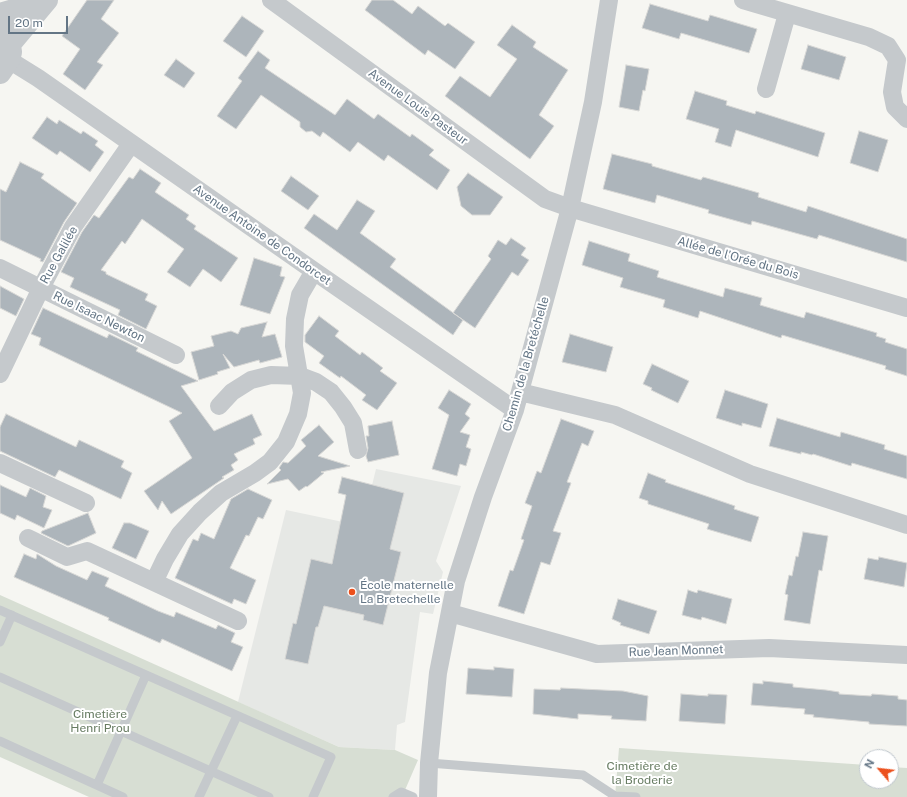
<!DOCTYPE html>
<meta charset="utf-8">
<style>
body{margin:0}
#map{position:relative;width:907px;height:797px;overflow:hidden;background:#f6f6f2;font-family:"Public Sans",sans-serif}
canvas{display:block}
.north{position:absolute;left:859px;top:749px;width:40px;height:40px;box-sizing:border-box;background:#fff;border:1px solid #c1c8ce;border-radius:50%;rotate:298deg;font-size:11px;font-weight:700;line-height:16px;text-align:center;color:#637585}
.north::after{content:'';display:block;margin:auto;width:14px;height:18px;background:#ec501c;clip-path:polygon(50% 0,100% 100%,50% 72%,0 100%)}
.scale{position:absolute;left:8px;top:16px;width:60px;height:18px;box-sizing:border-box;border:2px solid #637585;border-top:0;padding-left:5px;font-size:12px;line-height:14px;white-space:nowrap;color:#637585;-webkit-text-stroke:3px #fff;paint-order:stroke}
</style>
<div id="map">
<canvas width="907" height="797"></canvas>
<div class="north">N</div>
<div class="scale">20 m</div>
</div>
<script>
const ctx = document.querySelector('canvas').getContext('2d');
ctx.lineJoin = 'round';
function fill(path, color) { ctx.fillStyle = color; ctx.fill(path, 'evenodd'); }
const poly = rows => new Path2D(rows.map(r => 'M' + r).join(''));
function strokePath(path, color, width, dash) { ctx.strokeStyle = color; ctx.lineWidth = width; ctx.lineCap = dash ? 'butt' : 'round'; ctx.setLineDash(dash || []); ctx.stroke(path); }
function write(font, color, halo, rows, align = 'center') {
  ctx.font = font + ' "Public Sans",sans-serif'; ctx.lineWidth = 4; ctx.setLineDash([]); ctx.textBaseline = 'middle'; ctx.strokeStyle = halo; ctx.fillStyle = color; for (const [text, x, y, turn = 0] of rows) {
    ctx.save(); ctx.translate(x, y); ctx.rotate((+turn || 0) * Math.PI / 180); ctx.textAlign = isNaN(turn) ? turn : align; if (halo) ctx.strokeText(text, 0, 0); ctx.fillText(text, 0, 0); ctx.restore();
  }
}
fill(poly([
 [376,469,461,486,436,561,443,572,433,614,420,612,405,722,397,725,395,750,339,747,238,702,286,510,362,526]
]), '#e6e8e5');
fill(poly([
 [0,595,339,747,395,750,418,760,402,797,89,797,0,757],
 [619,748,867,765,867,781,891,781,891,767,907,768,907,797,615,797]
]), '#d7ded3');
const building = poly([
 [87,0,114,0,101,19,119,33,97,62,103,65,85,90,63,74,80,49,62,36,87,0],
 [372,0,393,0,412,14,418,6,445,26,448,23,475,42,455,69,428,50,425,55,365,10,372,0],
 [650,4,708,21,710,15,757,29,749,53,681,33,679,39,642,28,650,4],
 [242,16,264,31,246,57,223,41,242,16],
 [512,25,536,42,533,47,568,70,539,115,554,126,530,159,445,96,460,76,490,97,517,59,497,45,512,25],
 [808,45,846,57,839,80,801,69,808,45],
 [258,51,270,60,265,68,335,115,347,99,374,119,378,114,410,137,412,134,434,150,429,155,450,170,437,190,388,155,384,161,358,142,350,152,323,132,320,137,312,131,306,132,300,127,300,122,261,95,236,129,217,116,242,81,238,78,258,51],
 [176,59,195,73,184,88,164,75,176,59],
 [626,65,649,69,645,91,643,90,639,111,619,107,626,65],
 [695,91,727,101,726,105,755,114,756,111,825,133,818,157,736,130,731,147,715,142,719,129,686,119,695,91],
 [47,117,57,124,59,120,81,134,83,131,98,141,95,145,104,152,90,172,60,151,57,155,32,138,47,117],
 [859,131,888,140,878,172,850,163,859,131],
 [612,154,652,164,652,166,701,180,703,177,759,193,758,197,806,212,808,206,907,239,907,262,819,235,817,239,752,221,751,225,708,213,709,210,657,195,655,203,603,189,612,154],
 [20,162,44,174,41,178,77,203,64,222,43,262,40,261,41,259,0,240,0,189,6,192,20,162],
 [140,169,161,183,155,192,189,215,186,219,196,226,194,229,238,258,221,282,203,269,190,287,167,272,184,249,142,219,125,244,122,241,101,270,106,272,106,274,148,294,145,300,157,306,146,329,118,315,120,310,70,287,74,278,61,272,82,232,94,215,99,218,129,177,133,179,140,169],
 [468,173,503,197,490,215,472,215,461,206,457,187,468,173],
 [291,176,319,196,308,210,281,191,291,176],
 [357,200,375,211,360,233,396,259,390,267,463,320,453,335,304,228,314,214,337,230,357,200],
 [511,238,526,248,521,255,529,260,518,276,512,272,475,328,453,313,491,259,488,256,498,240,506,245,511,238],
 [589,241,630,254,628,261,659,271,657,277,723,297,725,288,762,298,760,305,804,318,806,312,877,333,876,336,886,339,885,342,907,349,907,376,885,369,886,366,782,335,781,338,700,311,698,318,663,307,665,300,620,287,623,278,582,265,589,241],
 [254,258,282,267,280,276,285,277,270,314,240,305,254,258],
 [0,286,24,299,16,316,0,308,0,286],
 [43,308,107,338,109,334,138,348,136,351,198,381,181,386,214,431,252,414,262,435,253,439,255,444,234,454,238,460,231,465,234,470,222,477,224,478,171,514,162,501,158,510,144,491,192,458,169,421,182,413,39,345,41,338,31,334,43,308],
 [319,316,339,331,335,336,360,355,362,352,383,368,380,371,397,383,377,410,362,400,366,395,341,376,340,378,319,363,324,356,305,342,305,335,319,316],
 [267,322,262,337,275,334,282,357,260,363,259,360,234,367,223,354,230,368,217,372,218,374,199,380,191,352,214,346,211,336,231,331,238,334,241,328,267,322],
 [570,334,613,347,606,372,562,362,570,334],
 [652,364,689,381,678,403,651,390,652,388,643,384,652,364],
 [449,390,471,404,465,414,470,418,460,432,470,435,466,447,471,449,466,466,460,464,457,476,432,469,449,415,438,408,449,390],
 [725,390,768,404,761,428,742,423,742,426,716,418,725,390],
 [6,414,76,447,79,440,124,461,121,467,132,473,121,499,59,470,55,477,0,451,0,427,6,414],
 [777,418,840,437,841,432,885,445,884,449,907,456,907,479,852,463,851,466,813,454,812,455,801,452,801,454,769,446,777,418],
 [561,419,594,431,588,446,582,443,567,482,571,483,553,531,561,533,550,565,541,562,524,614,498,606,510,570,513,571,524,540,521,539,532,506,525,503,537,471,541,473,561,419],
 [392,421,399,455,368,462,366,456,368,448,366,436,369,436,368,426,392,421],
 [319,425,334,442,318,456,350,466,321,472,324,473,307,487,306,486,299,491,288,479,267,484,281,470,279,468,283,462,288,463,306,446,301,440,319,425],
 [648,473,666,480,665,482,735,506,734,509,759,517,751,542,707,529,709,524,648,504,648,501,639,498,648,473],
 [342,477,404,493,390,549,401,552,383,625,363,620,364,615,324,606,318,627,316,627,308,664,285,659,293,623,296,624,311,559,332,564,346,495,338,493,342,477],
 [0,485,26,497,30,488,46,496,43,507,52,510,44,528,17,515,15,520,0,513,0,485],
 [248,489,272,500,263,519,258,517,249,536,246,535,230,568,256,580,246,604,234,599,232,604,175,578,193,539,198,541,201,533,214,539,231,499,248,489],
 [88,513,96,533,68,546,41,533,42,531,88,513],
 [124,523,130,523,149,531,136,559,112,548,124,523],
 [803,532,828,536,822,571,819,570,810,624,784,620,788,595,785,594,789,575,792,576,796,556,798,557,803,532],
 [24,554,36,559,37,554,56,566,87,580,92,571,109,578,105,586,158,611,174,617,176,612,216,629,218,625,235,633,231,642,243,647,232,671,162,639,160,643,108,620,109,618,14,577,24,554],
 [879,557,907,563,904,587,864,579,868,558,878,560,879,557],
 [688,590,697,593,698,590,732,599,726,624,702,617,701,620,682,615,688,590],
 [618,599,657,611,649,634,620,625,621,623,612,619,618,599],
 [494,667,514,669,512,697,466,694,468,668,494,670,494,667],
 [763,681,793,684,793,687,826,690,839,692,839,694,871,696,872,694,898,696,898,699,907,700,907,726,869,724,869,722,813,717,814,715,804,714,805,709,751,705,753,683,763,684,763,681],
 [561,688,623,691,648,696,646,721,611,719,612,716,578,714,578,719,533,714,534,689,560,690,561,688],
 [681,694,708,696,708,694,727,695,725,724,679,721,681,694]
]);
fill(building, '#adb5bb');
strokePath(building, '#d7d7d5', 1);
strokePath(poly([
 [0,610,331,757,313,797],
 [0,642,12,615],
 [0,677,269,797],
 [0,741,123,797],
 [429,763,583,775,615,796,636,797],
 [97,785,146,675],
 [199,797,237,716],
 [393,797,401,792,413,797]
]), '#c5c9cc', 9);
strokePath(poly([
 [271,0,545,199,570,208,907,308],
 [743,0,869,37,888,46,897,60,892,92,895,107,907,119],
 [9,60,38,78,314,271,515,410],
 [766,89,787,14],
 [0,268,176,355],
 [0,374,41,288,73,227,131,144],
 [520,392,615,415,750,474,907,525],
 [219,406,232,392,251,380,271,375,300,376,316,382,331,392,343,407,353,423,358,450],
 [0,463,86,503],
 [28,538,67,557,87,551,238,621],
 [154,582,165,559,180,534,200,512,221,493,255,473,270,462,286,442,298,414,302,393,294,346,295,319,300,295,314,271],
 [450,613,597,654,769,648,907,655],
 [428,797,429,763,438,673,456,581,483,497,515,410,570,208,593,102,609,0]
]), '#c5c9cc', 18);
strokePath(poly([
 [0,14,47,0],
 [0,21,8,32,11,52,9,60,0,73],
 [11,43,47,0]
]), '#c5c9cc', 22);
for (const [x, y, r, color] of [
 [352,592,4,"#ec501c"]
]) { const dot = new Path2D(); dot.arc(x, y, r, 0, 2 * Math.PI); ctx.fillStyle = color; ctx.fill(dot); strokePath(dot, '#fff', 1.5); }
write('12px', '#637585', '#fff', [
 ["Avenue Louis Pasteur",418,107,36],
 ["Avenue Antoine de Condorcet",262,235,35],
 ["Rue Galilée",59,255,-61],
 ["Allée de l'Orée du Bois",738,258,16],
 ["Rue Isaac Newton",99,317,26],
 ["Chemin de la Bretéchelle",526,364,-74],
 ["Rue Jean Monnet",676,651,-2]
]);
write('12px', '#637585', '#fff', [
 ["École maternelle",360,585],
 ["La Bretechelle",360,599]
], 'left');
write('12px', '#677c62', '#fff', [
 ["Cimetière",100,714],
 ["Henri Prou",100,728],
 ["Cimetière de",642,766],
 ["la Broderie",642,780]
]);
</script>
